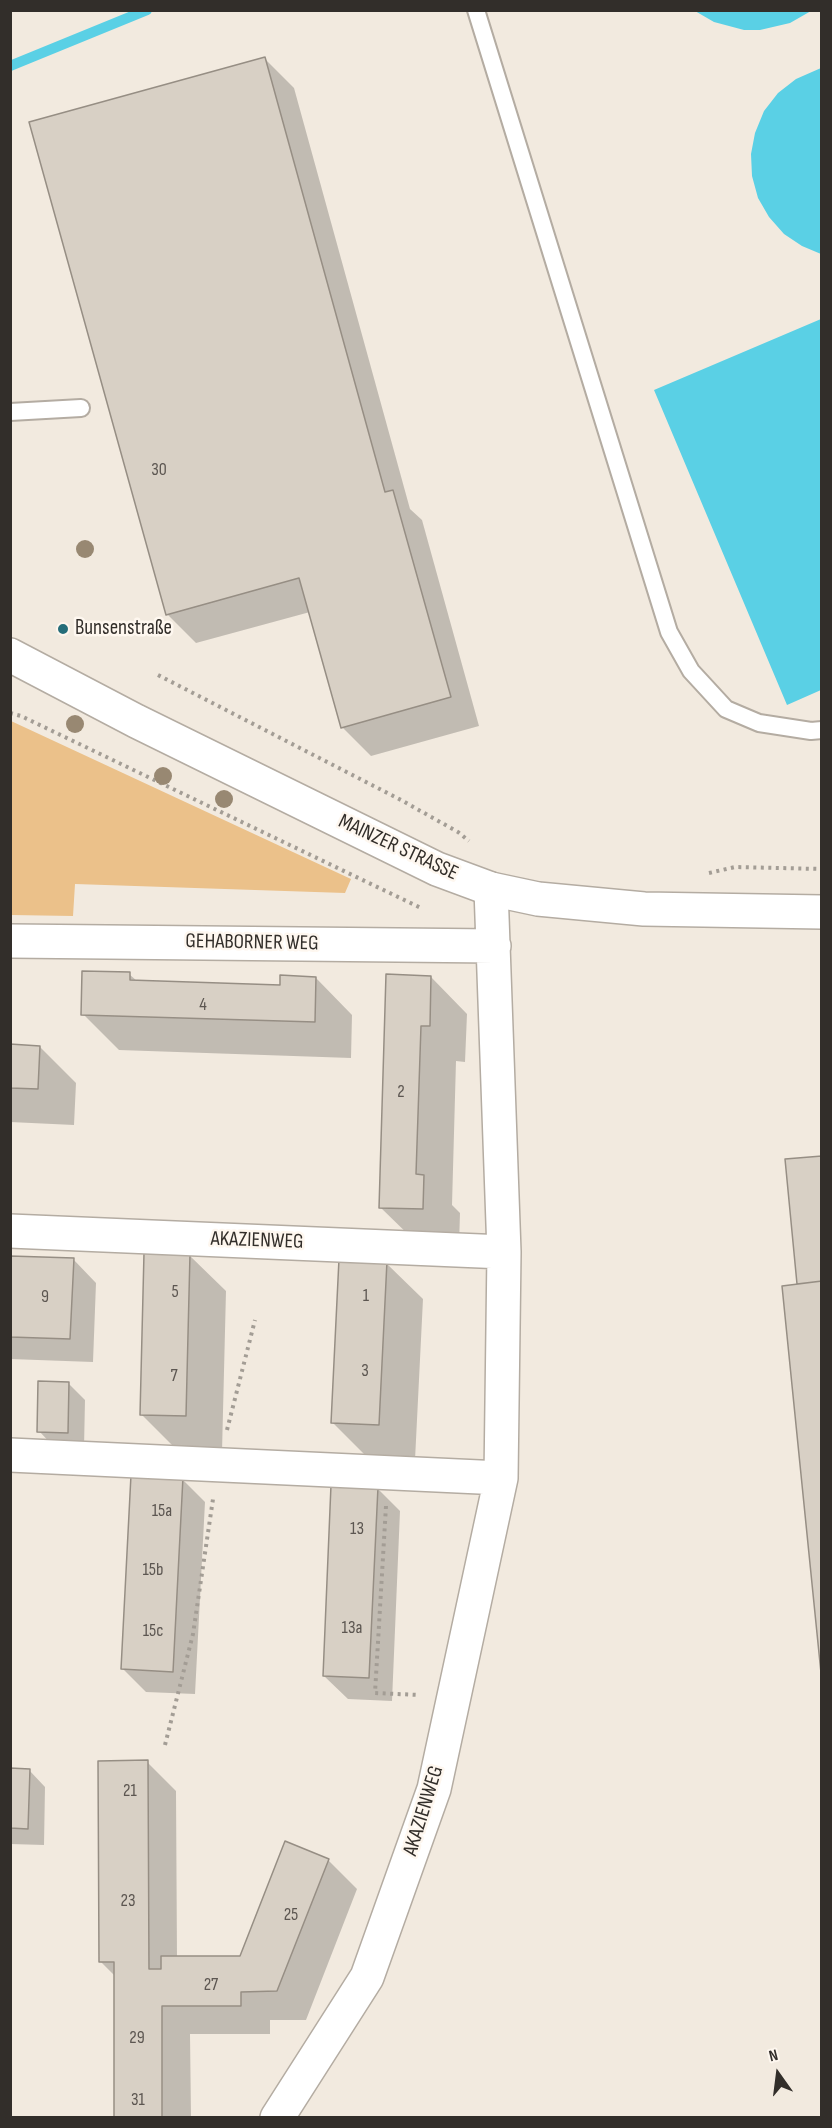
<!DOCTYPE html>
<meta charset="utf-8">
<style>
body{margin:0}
#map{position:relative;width:832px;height:2128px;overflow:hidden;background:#f2eadf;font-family:"Sofia Sans Condensed",sans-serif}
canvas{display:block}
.frame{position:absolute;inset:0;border:12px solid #322e2a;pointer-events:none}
.north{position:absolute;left:748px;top:2044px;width:60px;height:60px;-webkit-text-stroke:4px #fef7ef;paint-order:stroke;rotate:346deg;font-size:16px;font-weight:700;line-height:24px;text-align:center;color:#322e2a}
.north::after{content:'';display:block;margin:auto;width:21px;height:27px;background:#322e2a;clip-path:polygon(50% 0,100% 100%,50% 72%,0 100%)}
</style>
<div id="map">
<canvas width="832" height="2128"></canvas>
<div class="frame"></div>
<div class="north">N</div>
</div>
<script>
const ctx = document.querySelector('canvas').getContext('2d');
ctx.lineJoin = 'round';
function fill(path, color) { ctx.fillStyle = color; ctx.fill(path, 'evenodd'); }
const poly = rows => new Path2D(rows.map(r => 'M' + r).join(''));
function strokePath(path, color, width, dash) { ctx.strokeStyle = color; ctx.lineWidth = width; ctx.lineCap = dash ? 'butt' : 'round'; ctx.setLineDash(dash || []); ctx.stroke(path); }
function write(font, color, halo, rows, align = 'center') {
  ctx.font = font + ' "Sofia Sans Condensed",sans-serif'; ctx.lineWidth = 5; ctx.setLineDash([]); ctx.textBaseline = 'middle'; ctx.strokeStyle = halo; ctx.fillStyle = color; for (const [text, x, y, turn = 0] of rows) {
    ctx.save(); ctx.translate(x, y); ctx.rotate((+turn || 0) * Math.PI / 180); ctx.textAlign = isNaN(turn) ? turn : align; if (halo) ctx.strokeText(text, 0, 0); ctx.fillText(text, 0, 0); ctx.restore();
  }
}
fill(poly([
 [11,721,351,879,345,893,75,884,73,916,11,915]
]), '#ebc18a');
fill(poly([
 [695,11,811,11,790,23,760,30,744,30,714,22],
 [821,68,822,68,821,254,802,246,784,234,769,217,758,198,752,176,751,154,755,133,764,111,778,93,796,79],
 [821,319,821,690,787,705,654,390]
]), '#5ad0e5');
fill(poly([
 [265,59,294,88,410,509,422,520,479,726,371,756,342,727,310,612,196,643,167,614],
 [129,974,137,981,281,986,316,978,352,1015,351,1058,119,1050,83,1014],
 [431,977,467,1014,465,1062,456,1061,452,1205,460,1213,459,1245,417,1243,380,1207],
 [10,1046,40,1047,76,1083,74,1125,10,1122],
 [189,1255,226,1291,222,1452,178,1451,141,1414],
 [10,1257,73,1259,96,1283,93,1362,10,1359],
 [386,1263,423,1299,415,1460,368,1458,332,1422],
 [69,1384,85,1400,84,1448,55,1448,39,1431],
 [182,1479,205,1502,195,1694,146,1692,123,1669],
 [377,1488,400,1511,392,1701,348,1699,324,1676],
 [147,1762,176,1791,177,1958,241,1957,328,1860,357,1889,306,2020,270,2020,270,2034,190,2034,191,2118,116,2118,115,1976,100,1961],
 [10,1770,29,1770,45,1787,44,1845,10,1844]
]), '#0003');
strokePath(poly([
 [10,66,147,10]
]), '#5ad0e5', 10);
const building = poly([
 [265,57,385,492,393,490,451,697,341,728,299,578,166,615,29,122,265,57],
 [82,971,130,972,130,980,280,985,280,975,316,977,315,1022,81,1015,82,971],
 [386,974,431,976,430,1026,421,1026,416,1174,424,1175,423,1209,379,1208,386,974],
 [10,1044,40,1046,38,1089,10,1088,10,1044],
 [822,1156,822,1281,797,1284,785,1159,822,1156],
 [144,1253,190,1254,186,1416,140,1415,144,1253],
 [10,1256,74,1258,70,1339,10,1337,10,1256],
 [339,1259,387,1261,379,1425,331,1423,339,1259],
 [822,1281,822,1683,782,1286,822,1281],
 [38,1381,69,1382,68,1433,37,1432,38,1381],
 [131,1475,183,1477,173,1672,121,1669,131,1475],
 [331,1485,378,1487,369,1678,323,1676,331,1485],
 [148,1760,149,1969,161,1969,161,1956,240,1956,285,1841,329,1859,277,1991,241,1992,241,2006,162,2006,162,2118,114,2118,114,1962,99,1962,98,1761,148,1760],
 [10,1768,30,1769,28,1829,10,1828,10,1768]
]);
fill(building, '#d8d0c5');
strokePath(building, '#968e84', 1.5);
const service = poly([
 [476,10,669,632,691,671,726,709,759,723,811,731,822,730],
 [10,412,81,408]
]);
const minor = poly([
 [10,941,494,946],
 [10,1231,504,1252],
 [10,1455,501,1478],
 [277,2118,367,1977,434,1789,501,1478,504,1252,491,889]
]);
const secondary = poly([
 [10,655,136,721,437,869,491,889,538,899,644,909,822,912]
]);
strokePath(service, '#b4aca2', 20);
strokePath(minor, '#b4aca2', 36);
strokePath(secondary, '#b4aca2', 36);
strokePath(poly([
 [158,675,401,800,458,832,469,841],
 [10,713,21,716,421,908],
 [709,873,735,867,822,869],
 [227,1430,255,1320],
 [386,1506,375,1693,420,1695],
 [165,1745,193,1634,213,1499]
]), '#a39d95', 4, [3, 4.5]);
strokePath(service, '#fff', 16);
strokePath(minor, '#fff', 33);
strokePath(secondary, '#fff', 33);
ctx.fillStyle = '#988872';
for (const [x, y] of [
 [85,549],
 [75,724],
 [163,776],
 [224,799]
]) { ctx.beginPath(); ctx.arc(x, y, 9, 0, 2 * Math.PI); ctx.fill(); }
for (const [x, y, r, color] of [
 [63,629,6,"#256d79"]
]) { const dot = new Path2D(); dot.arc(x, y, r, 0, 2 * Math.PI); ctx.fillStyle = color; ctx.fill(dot); strokePath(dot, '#fef7ef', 2); }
write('18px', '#5c5651', null, [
 ["30",159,470],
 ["4",203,1005],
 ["2",401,1092],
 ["5",175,1292],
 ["1",366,1296],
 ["9",45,1297],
 ["3",365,1371],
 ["7",174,1376],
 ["15a",162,1511],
 ["13",357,1529],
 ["15b",153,1570],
 ["13a",352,1628],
 ["15c",153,1631],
 ["21",130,1791],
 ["23",128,1901],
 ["25",291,1915],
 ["27",211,1985],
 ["29",137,2038],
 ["31",138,2100]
]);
write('21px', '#322e2a', '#fef7ef', [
 ["Bunsenstraße",75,629]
], 'left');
write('21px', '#322e2a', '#fef7ef', [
 ["MAINZER STRASSE",398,848,25],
 ["GEHABORNER WEG",252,943,1],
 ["AKAZIENWEG",257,1241,2],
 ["AKAZIENWEG",424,1811,-73]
]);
</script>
